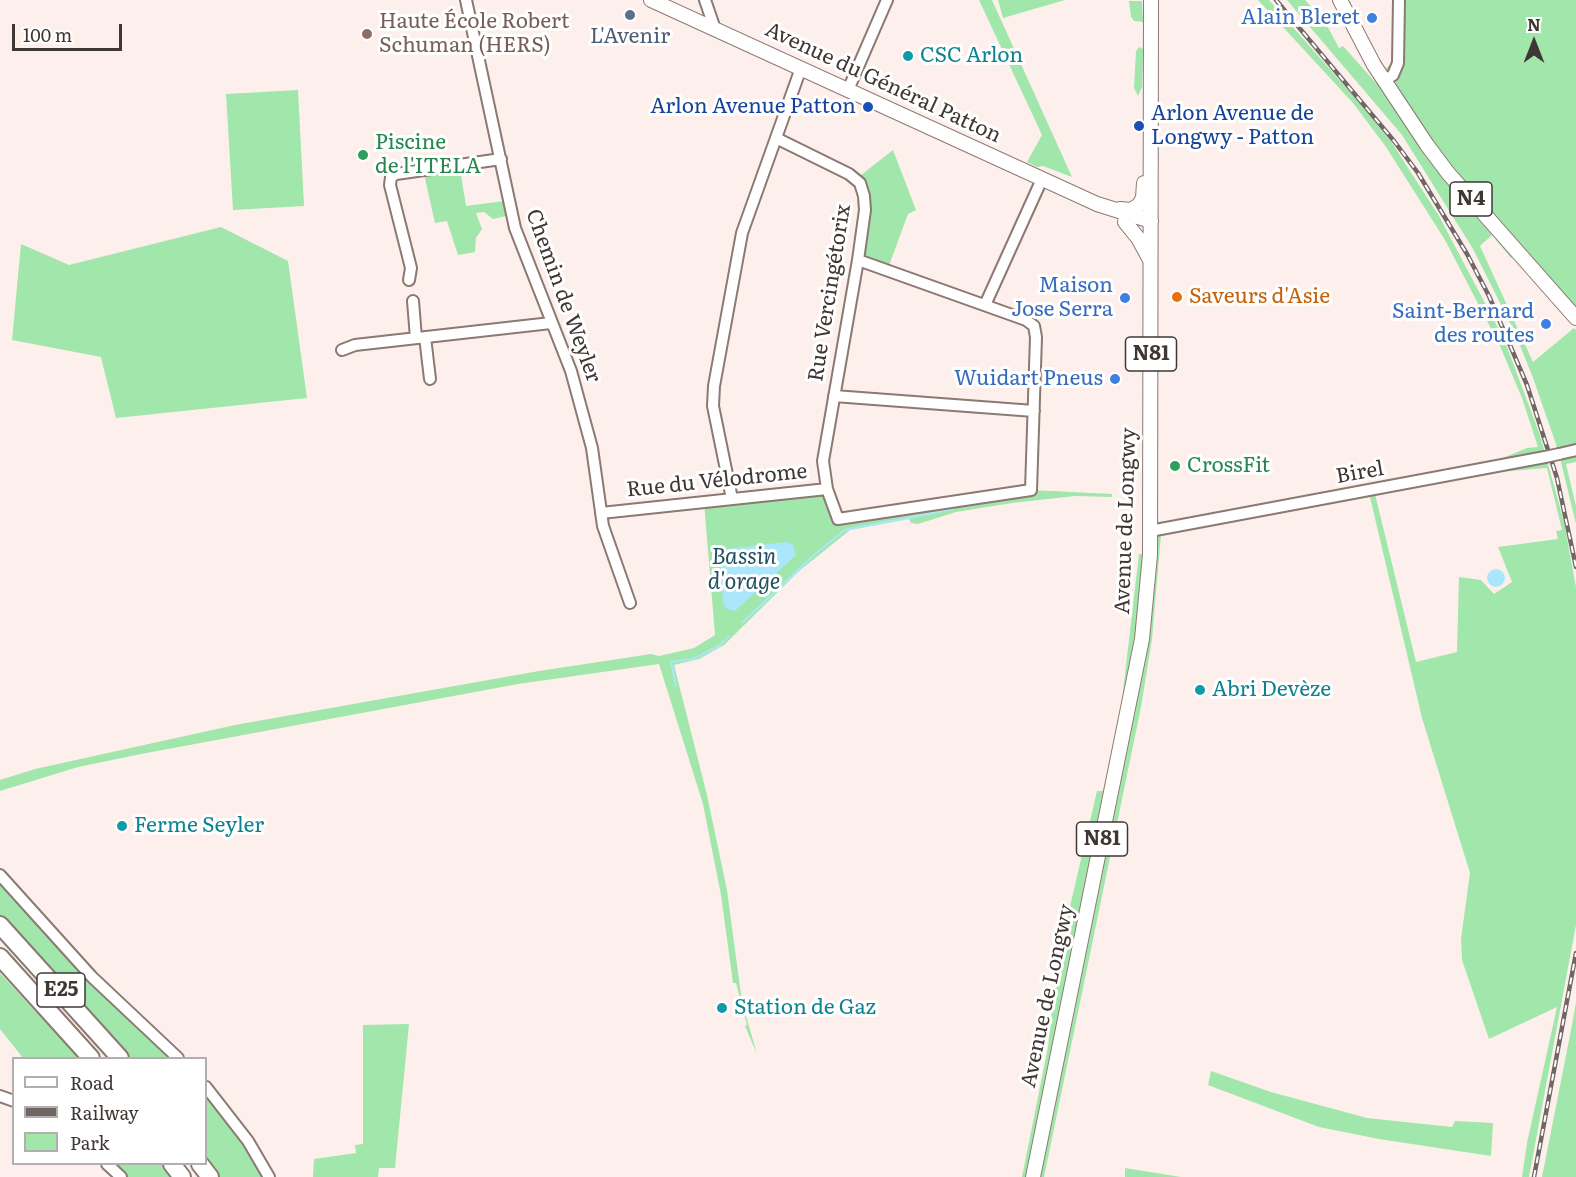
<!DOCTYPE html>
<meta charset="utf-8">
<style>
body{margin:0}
#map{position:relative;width:1576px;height:1177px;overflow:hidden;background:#fdf0ec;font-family:Literata,serif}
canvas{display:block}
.legend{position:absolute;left:12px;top:1057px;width:195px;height:108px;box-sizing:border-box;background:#fff;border:2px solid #b2afae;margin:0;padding:8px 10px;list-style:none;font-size:18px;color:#3f3734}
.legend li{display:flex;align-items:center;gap:12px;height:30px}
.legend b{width:30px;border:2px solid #b2afae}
.north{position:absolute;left:1504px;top:12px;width:60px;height:60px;-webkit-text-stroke:4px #fff;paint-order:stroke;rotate:0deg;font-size:16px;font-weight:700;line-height:24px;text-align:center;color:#3f3734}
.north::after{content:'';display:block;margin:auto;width:21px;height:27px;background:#3f3734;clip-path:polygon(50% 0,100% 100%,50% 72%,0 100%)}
.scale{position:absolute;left:12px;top:24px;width:110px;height:27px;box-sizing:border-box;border:3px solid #3f3734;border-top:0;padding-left:8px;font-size:18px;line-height:21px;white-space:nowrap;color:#3f3734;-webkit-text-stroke:4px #fff;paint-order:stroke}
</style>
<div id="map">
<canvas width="1576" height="1177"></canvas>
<ul class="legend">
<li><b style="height:8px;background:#fff"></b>Road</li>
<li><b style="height:8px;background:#706764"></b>Railway</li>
<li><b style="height:16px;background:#a1e6ab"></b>Park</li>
</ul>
<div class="north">N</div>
<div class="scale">100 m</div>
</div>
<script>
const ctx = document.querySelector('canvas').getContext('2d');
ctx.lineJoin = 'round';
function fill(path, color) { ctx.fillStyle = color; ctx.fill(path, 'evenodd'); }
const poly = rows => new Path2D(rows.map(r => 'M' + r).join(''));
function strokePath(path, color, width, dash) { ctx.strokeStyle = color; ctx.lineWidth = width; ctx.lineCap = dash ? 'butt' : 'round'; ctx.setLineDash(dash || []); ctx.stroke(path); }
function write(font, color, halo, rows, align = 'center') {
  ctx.font = font + ' Literata,serif'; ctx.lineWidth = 6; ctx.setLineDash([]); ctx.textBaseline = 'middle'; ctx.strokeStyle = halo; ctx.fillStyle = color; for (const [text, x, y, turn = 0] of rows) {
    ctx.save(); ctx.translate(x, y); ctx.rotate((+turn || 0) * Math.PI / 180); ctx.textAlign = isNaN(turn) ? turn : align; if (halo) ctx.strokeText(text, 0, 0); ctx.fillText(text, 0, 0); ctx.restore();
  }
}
fill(poly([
 [979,0,992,0,1072,177,1043,166,1037,167,1027,162,1042,135],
 [998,0,1065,0,1003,18],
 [1258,0,1269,0,1356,99,1392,143,1439,216,1504,339,1540,435,1564,522,1576,587,1576,925,1529,1177,1522,1177,1527,1143,1557,1007,1489,1039,1462,960,1461,939,1470,873,1422,718,1370,497,1161,535,1152,639,1141,707,1044,1177,1022,1177,1048,1047,1057,962,1097,791,1103,791,1122,700,1139,554,1150,554,1150,531,1483,466,1527,448,1538,447,1522,398,1500,346,1445,240,1386,147,1353,103],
 [1547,468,1562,530,1556,531,1558,539,1498,547,1512,582,1494,594,1481,580,1459,577,1457,652,1416,662,1375,494,1485,473],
 [1287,0,1305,0,1324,20,1339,48,1343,46,1376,83,1384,81,1390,91,1396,86,1395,78,1391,72,1385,69,1393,63,1396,0,1576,0,1576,318,1517,253,1511,258,1492,235,1480,246,1533,362,1574,328,1576,330,1576,462,1566,464,1576,506,1576,524,1558,450,1533,378,1515,333,1473,249,1402,135],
 [1129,1,1142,1,1143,22,1134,21,1131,17],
 [1139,47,1143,49,1142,87,1138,96,1134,88,1136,51],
 [298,90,304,206,233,210,226,94],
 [893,150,916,210,908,214,887,271,858,260,865,210,856,179],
 [460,169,466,206,504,201,506,216,493,219,484,212,476,213,482,229,476,238,475,252,458,255,447,221,435,223,424,174],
 [221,227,288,261,307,398,116,418,101,357,12,340,21,244,69,265],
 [827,489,838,519,1031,490,1112,494,1112,497,1075,496,1012,503,956,512,918,524,911,523,909,519,850,530,799,571,724,645,699,659,674,665,707,795,727,890,742,1002,757,1054,745,1026,747,1025,736,983,733,983,721,895,703,804,659,664,518,684,141,754,78,767,0,791,0,780,35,769,235,725,539,671,651,654,659,656,694,648,715,635,704,502],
 [0,875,178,1058,129,1058,68,986,0,915],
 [0,973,36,1012,84,1058,23,1058,0,1029],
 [1576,1002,1576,1177,1542,1177,1572,1025],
 [409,1024,395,1168,379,1168,378,1177,313,1177,314,1159,356,1153,355,1145,363,1144,363,1025],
 [1211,1071,1271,1092,1367,1118,1452,1127,1455,1121,1493,1123,1491,1156,1379,1139,1319,1127,1208,1085],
 [206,1087,269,1177,219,1177,206,1157],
 [107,1164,162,1164,171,1177,121,1177],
 [1125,1168,1181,1177,1125,1177]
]), '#a1e6ab');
fill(poly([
 [786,542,793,545,796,555,735,611,727,609,723,603,719,550],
 '1487 578a9 9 0 1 1 18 0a9 9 0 1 1-18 0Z'
]), '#abe7fc');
strokePath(poly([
 [743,622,815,554,845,530,953,509],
 [676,686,671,662,693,659,719,646,729,636]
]), '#abe7fc', 2);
const minor = poly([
 [466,0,515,228,571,371,592,448,603,526,630,603],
 [705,0,715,29],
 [1384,81,1393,75,1398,63,1399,0],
 [848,90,887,0],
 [776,138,849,174,860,183,864,196,865,210,858,260,823,461,827,489],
 [409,280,411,268,390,185,391,177,396,174,501,159],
 [413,301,416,338],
 [985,305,1042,179],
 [425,337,430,379],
 [342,350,355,345,551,323],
 [834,396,1034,411],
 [1559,454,1576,450],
 [732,499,713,406,714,386,742,233,801,68],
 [601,513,827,489,838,519,1031,490,1036,337,1034,326,1026,320,858,260],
 [1150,531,1545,457],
 [0,875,92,977,178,1058],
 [206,1087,248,1141,269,1177],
 [0,1096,14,1101],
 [107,1164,121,1177]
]);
const major = poly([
 [651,0,1097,204,1151,221],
 [1340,0,1374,65,1427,145,1448,173,1576,318],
 [1120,209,1131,210,1139,205,1143,198,1144,183],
 [1125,222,1138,238,1150,260],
 [1033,1177,1142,639,1150,555,1151,0]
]);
const highway = poly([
 [0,925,120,1058],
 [0,957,91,1058],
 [172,1164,182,1177],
 [200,1164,210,1177]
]);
strokePath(minor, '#8b7972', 14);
strokePath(major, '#8b7972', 16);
strokePath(highway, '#8b7972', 20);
strokePath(minor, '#fff', 10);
strokePath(major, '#fff', 14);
strokePath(highway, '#fff', 16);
const rail = poly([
 [1276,0,1394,141,1418,173,1467,254,1489,296,1527,385,1557,478,1576,567],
 [1534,1177,1576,953]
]);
strokePath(rail, '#706764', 4.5);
strokePath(rail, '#fff', 2, [7]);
const minorBridge = poly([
 [1545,457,1559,454]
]);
strokePath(minorBridge, '#8b7972', 14, []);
strokePath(minorBridge, '#fff', 10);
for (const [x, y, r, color] of [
 [630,15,6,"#5c6f8a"],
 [1372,18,6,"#3f7fe0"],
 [367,34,6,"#8d6e63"],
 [908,56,6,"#0f9aa8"],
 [868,107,6,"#1a4fb4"],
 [1139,126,6,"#1a4fb4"],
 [363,155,6,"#2e9e5b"],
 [1177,297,6,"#e8710a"],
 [1125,298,6,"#3f7fe0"],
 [1546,324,6,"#3f7fe0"],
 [1115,379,6,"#3f7fe0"],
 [1175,466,6,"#2e9e5b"],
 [1200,690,6,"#0f9aa8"],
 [122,826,6,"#0f9aa8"],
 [722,1008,6,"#0f9aa8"]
]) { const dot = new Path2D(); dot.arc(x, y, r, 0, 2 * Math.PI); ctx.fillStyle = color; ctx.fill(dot); strokePath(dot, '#fff', 2); }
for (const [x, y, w] of [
 [1471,199,42],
 [1151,354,51],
 [1102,839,51],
 [61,990,48]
]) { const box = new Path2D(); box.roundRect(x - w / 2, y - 17, w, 34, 4.5); ctx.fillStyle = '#fff'; ctx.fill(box); strokePath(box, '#3f3734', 1.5); }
write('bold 20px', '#3f3734', null, [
 ["N4",1471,199],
 ["N81",1151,354],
 ["N81",1102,839],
 ["E25",61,990]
]);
write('21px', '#366cbe', '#fff', [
 ["Alain Bleret",1360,18],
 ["Maison",1113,286],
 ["Jose Serra",1113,310],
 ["Saint-Bernard",1534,312],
 ["des routes",1534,336],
 ["Wuidart Pneus",1103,379]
], 'right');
write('21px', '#785e54', '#fff', [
 ["Haute École Robert",379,22],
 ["Schuman (HERS)",379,46]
], 'left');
write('21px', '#4e5e75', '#fff', [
 ["L'Avenir",630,37]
]);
write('21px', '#0d838f', '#fff', [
 ["CSC Arlon",920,56],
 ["Abri Devèze",1212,690],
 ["Ferme Seyler",134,826],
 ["Station de Gaz",734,1008]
], 'left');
write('21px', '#3f3734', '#fff', [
 ["Avenue du Général Patton",883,83,25],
 ["Rue Vercingétorix",830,293,-81],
 ["Chemin de Weyler",563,296,70],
 ["Birel",1360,473,-10],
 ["Rue du Vélodrome",717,481,-6],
 ["Avenue de Longwy",1126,521,-88],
 ["Avenue de Longwy",1048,996,-78]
]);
write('21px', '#164399', '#fff', [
 ["Arlon Avenue Patton",856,107],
 ["Arlon Avenue de",1151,114,"left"],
 ["Longwy - Patton",1151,138,"left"]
], 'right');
write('21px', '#27864d', '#fff', [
 ["Piscine",375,143],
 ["de l'ITELA",375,167],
 ["CrossFit",1187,466]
], 'left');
write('21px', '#c56008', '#fff', [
 ["Saveurs d'Asie",1189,297]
], 'left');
write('italic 22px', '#21505f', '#fff', [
 ["Bassin",744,558],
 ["d'orage",744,583]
]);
</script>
